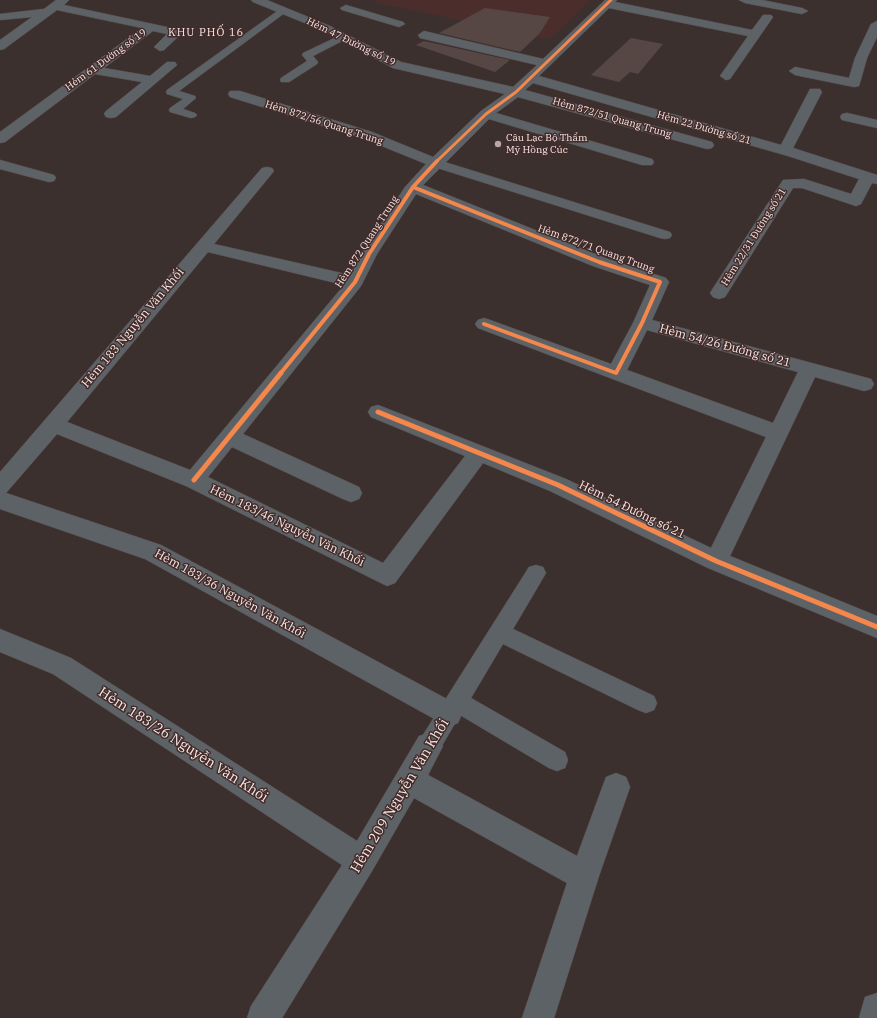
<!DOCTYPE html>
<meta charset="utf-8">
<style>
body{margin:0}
canvas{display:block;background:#3c302f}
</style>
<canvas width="877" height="1018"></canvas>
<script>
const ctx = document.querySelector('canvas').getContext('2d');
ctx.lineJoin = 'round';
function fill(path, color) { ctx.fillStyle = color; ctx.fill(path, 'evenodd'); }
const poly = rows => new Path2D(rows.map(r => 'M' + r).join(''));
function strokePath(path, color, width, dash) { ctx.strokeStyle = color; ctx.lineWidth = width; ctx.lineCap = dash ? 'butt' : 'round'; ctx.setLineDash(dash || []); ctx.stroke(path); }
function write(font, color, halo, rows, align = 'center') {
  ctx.font = font + ' "IBM Plex Serif",serif'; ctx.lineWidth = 3; ctx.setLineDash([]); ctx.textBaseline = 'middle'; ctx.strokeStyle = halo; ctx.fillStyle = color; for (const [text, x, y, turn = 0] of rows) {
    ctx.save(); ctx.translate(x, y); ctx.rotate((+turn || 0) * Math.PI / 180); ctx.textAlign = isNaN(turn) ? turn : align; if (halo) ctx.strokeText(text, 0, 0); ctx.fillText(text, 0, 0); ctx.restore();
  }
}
fill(poly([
 [377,0,590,0,550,39,374,2]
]), '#4b2e2c');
fill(poly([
 [485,8,550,17,540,33,520,52,439,33],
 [631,38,663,44,638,74,630,72,619,82,591,75],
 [424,41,510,60,495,72,416,45]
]), '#564644');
const service = poly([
 [283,7,288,10,286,12,179,91,195,96,196,98,183,109,195,113,197,115,195,117,191,118,170,112,169,110,170,108,183,99,167,94,166,92,167,90,283,7],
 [343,34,346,35,348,37,346,39,313,56,318,62,317,64,289,82,281,82,280,80,281,78,307,61,302,55,303,53,343,34],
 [435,159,670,232,672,235,670,238,665,239,660,238,431,166,429,163,435,159],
 [536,565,543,567,546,573,513,629,654,696,657,703,654,710,646,713,638,710,503,644,471,698,565,752,568,760,565,768,557,771,549,768,460,715,437,754,429,757,421,754,418,746,421,738,529,567,536,565]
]);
const minor = poly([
 [56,0,69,0,64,5,176,29,182,33,164,50,160,51,154,47,167,34,153,31,104,68,150,76,167,62,175,62,177,65,116,117,111,118,106,117,104,114,106,111,142,82,95,74,5,142,0,143,0,132,142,28,57,10,4,49,0,50,0,40,32,17,0,20,0,14,44,9,56,0],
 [251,0,267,0,330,26,401,62,513,87,537,65,420,38,418,35,424,31,543,59,605,0,617,0,615,2,752,30,763,15,771,15,773,17,730,79,726,80,720,76,748,36,609,8,539,76,781,145,810,89,820,89,822,92,793,148,877,175,877,184,872,183,861,204,856,206,802,188,793,188,725,297,719,299,713,297,710,293,783,180,804,179,851,194,859,179,788,156,533,83,525,90,712,142,714,145,712,148,707,149,518,97,496,113,652,159,654,162,652,165,642,165,489,119,423,185,605,258,666,278,669,282,652,320,871,379,874,384,871,389,864,391,815,377,730,556,877,616,877,638,708,568,550,491,483,463,395,583,387,586,186,486,57,434,6,493,161,545,458,705,462,714,458,723,449,727,145,559,0,509,0,472,262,168,267,167,272,168,274,171,214,244,350,275,361,254,405,187,426,164,362,138,230,97,228,94,230,91,240,91,372,132,433,157,481,111,505,94,393,68,322,30,253,2,251,0],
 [416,194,593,266,650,285,633,323,611,364,490,320,484,318,478,320,475,324,478,328,766,437,711,548,566,479,378,405,371,407,368,412,371,417,465,456,383,563,208,477,232,447,343,499,351,502,359,499,362,493,359,487,243,434,361,286,377,254,416,194],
 [208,252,344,285,190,470,67,422,208,252],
 [647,330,798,372,773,423,627,370,647,330],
 [739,0,762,0,802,8,808,11,802,14,745,3,739,0],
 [346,5,403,22,405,24,399,27,342,10,340,8,346,5],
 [877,21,877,37,867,58,859,86,854,87,795,75,789,71,795,67,849,78,855,58,871,24,877,21],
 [847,113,877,120,877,128,842,120,840,117,842,114,847,113],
 [0,160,54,175,56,178,54,181,49,182,0,169,0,160],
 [0,629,71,658,357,841,419,736,429,733,439,736,443,746,428,775,577,856,606,777,616,773,626,777,630,787,599,876,554,1018,522,1018,567,883,414,798,372,871,282,1018,247,1018,251,1006,342,865,53,674,0,652,0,629],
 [877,993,877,1018,859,1018,865,997,877,993]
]);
strokePath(service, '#594e4d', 1);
strokePath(minor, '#594e4d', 1);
fill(service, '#5d6266');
fill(minor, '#5d6266');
strokePath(poly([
 [436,162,486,114,516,92,611,0]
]), '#f5874c', 3);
strokePath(poly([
 [413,187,599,262,660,282,642,323,616,373,484,324],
 [280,374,355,282,369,254,413,187,437,161]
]), '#f5874c', 4);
strokePath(poly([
 [378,412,558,485,716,561,877,627],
 [194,480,281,373]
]), '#f5874c', 5);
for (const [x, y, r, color] of [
 [498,144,4,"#b6a7a6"]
]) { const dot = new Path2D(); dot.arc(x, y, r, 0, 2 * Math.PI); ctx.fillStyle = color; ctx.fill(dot); strokePath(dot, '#422b29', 1.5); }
write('10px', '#f7e7e6', '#422b29', [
 ["Hẻm 47 Đường số 19",351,42,26],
 ["Hẻm 61 Đường số 19",106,60,-36],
 ["Hẻm 872/51 Quang Trung",612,118,16],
 ["Hẻm 872/56 Quang Trung",324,123,18],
 ["Hẻm 22 Đường số 21",704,128,16],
 ["Hẻm 22/31 Đường số 21",754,237,-58],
 ["Hẻm 872 Quang Trung",367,242,-57],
 ["Hẻm 872/71 Quang Trung",596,249,20]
]);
write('10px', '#f7e7e6', '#422b29', [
 ["Câu Lạc Bộ Thẩm",506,138],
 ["Mỹ Hồng Cúc",506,150]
], 'left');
ctx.letterSpacing = '1px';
write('11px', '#f7e7e6', '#422b29', [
 ["KHU PHỐ 16",206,33]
]);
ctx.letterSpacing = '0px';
write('12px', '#f7e7e6', '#422b29', [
 ["Hẻm 183 Nguyễn Văn Khối",133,328,-50],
 ["Hẻm 54/26 Đường số 21",725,346,15],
 ["Hẻm 54 Đường số 21",632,510,26],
 ["Hẻm 183/46 Nguyễn Văn Khối",287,526,26],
 ["Hẻm 183/36 Nguyễn Văn Khối",230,594,29]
]);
write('14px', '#f7e7e6', '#422b29', [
 ["Hẻm 183/26 Nguyễn Văn Khối",183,745,33],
 ["Hẻm 209 Nguyễn Văn Khối",400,796,-59]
]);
</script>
